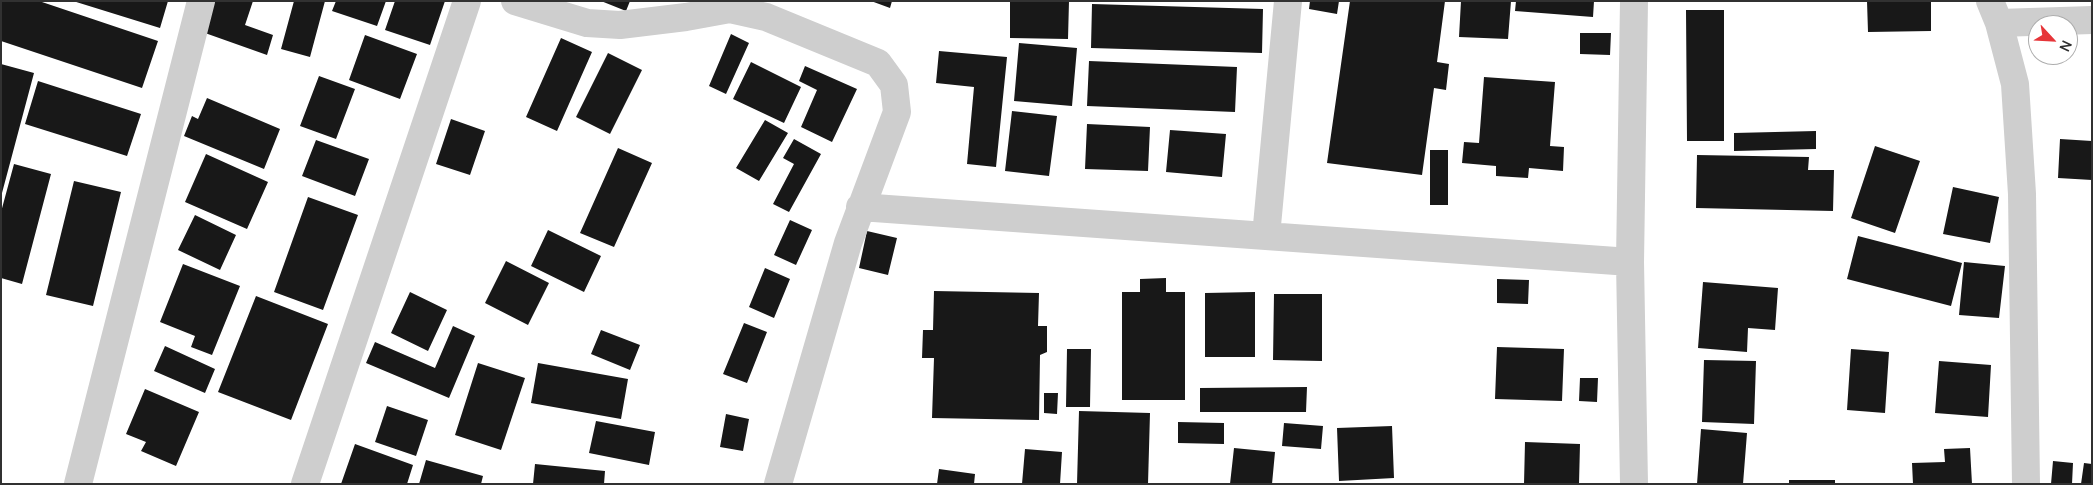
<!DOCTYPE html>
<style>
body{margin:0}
#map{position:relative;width:2093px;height:485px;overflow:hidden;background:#fff;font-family:Manrope,sans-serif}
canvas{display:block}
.frame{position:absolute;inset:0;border:2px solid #313131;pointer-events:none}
.north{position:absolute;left:2028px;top:15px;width:50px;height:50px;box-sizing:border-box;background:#fff;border:1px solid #adadad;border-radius:50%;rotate:115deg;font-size:14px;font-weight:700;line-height:20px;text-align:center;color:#313131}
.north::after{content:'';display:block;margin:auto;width:18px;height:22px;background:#e63539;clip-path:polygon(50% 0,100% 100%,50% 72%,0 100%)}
</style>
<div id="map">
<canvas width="2093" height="485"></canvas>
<div class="frame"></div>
<div class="north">N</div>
</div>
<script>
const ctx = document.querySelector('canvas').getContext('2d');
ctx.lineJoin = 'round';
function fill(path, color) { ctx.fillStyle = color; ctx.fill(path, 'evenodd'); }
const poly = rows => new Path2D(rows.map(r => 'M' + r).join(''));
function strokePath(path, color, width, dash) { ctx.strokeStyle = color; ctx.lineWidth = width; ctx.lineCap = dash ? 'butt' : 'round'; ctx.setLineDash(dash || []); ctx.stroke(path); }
fill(poly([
 [1,1,39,1,158,41,142,88,1,41],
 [73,1,168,1,160,28],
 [215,1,253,1,245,25,273,35,267,55,205,33],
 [294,1,325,1,310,57,281,49],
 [336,1,386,1,377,26,332,11],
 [395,1,445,1,430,45,385,30],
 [601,1,630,1,626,11],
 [871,1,892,1,890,8],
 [1010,1,1069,1,1068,39,1010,38],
 [1310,1,1339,1,1337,14,1309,9],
 [1350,1,1445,1,1437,62,1449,64,1446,90,1434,88,1422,175,1327,163],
 [1461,1,1511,1,1508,39,1459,37],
 [1516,1,1594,1,1593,17,1515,11],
 [1867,1,1931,1,1931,31,1868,32],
 [1092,4,1263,9,1262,53,1091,48],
 [1686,10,1724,10,1724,141,1687,141],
 [1580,33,1611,33,1610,55,1580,54],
 [731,34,749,43,726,94,709,86],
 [365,35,417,54,400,99,349,80],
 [561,38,592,52,557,131,526,117],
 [1019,43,1077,48,1072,106,1014,101],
 [939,51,1007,57,996,167,967,164,974,87,936,83],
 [608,53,642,70,610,134,576,117],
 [1089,61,1237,67,1235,112,1087,106],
 [751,62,801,87,784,123,733,99],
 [1,64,34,73,2,193,1,193],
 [805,66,857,89,832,142,801,127,817,90,799,81],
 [319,76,355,89,336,139,300,126],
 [1484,77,1555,82,1550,146,1564,147,1563,171,1529,168,1528,178,1496,176,1496,166,1462,163,1464,142,1479,143],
 [38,81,141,114,127,156,25,124],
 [207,98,280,129,264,169,184,136,192,116,198,119],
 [1012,111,1057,116,1049,176,1005,171],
 [451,119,485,131,470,175,436,164],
 [765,120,788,133,759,181,736,168],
 [1087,124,1150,127,1148,171,1085,169],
 [1170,130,1226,134,1222,177,1166,172],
 [1816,131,1816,149,1734,151,1734,133],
 [794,139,821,154,789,212,773,204,794,164,783,158],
 [2060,139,2092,141,2092,180,2058,178],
 [316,140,369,159,355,196,302,176],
 [1875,146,1920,161,1895,233,1851,218],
 [618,148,652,163,614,247,580,233],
 [1430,150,1448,150,1448,205,1430,205],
 [206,154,268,182,247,229,185,202],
 [1697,155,1809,157,1808,170,1834,170,1833,211,1696,208],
 [14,164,51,174,22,284,1,278,1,212],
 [74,181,121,192,93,306,46,295],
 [1953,187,1999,197,1990,243,1943,234],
 [308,197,358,215,323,310,274,292],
 [195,215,236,235,220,270,178,250],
 [790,220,812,230,796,265,774,255],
 [548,230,601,256,584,292,531,266],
 [867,231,897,238,888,275,859,268],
 [1858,236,1962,263,1951,306,1847,279],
 [506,261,549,283,528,325,485,303],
 [1964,262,2005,266,1999,318,1959,315],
 [183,264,240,286,212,355,191,347,195,336,160,322],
 [765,268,790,279,774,318,749,307],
 [1166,278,1166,292,1185,292,1185,400,1122,400,1122,292,1140,292,1140,279],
 [1497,279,1529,280,1528,304,1497,303],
 [1703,282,1778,288,1775,330,1748,328,1747,352,1698,348],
 [934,291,1039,293,1038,326,1047,326,1047,352,1040,355,1039,420,932,418,934,358,922,358,923,330,933,330],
 [410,292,447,310,428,351,391,333],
 [1255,292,1255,357,1205,357,1205,293],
 [1274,294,1322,294,1322,361,1273,360],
 [256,296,328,324,291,420,218,392],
 [744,323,767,332,747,383,723,374],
 [453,326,475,336,449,398,366,363,375,342,435,368],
 [601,330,640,345,630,370,591,354],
 [165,346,215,369,205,393,154,371],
 [1497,347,1564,349,1562,401,1495,399],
 [1067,349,1091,349,1090,407,1066,407],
 [1851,349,1889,352,1885,413,1847,410],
 [1704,360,1756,361,1754,424,1702,422],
 [1939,361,1991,365,1988,417,1935,413],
 [478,363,525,378,501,450,455,435],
 [538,363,628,379,621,419,531,403],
 [1580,378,1598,378,1597,402,1579,401],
 [1307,387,1306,412,1200,412,1200,388],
 [145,389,199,412,176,466,141,451,146,442,126,434],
 [1044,393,1058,393,1057,414,1044,413],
 [387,406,428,420,416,456,375,442],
 [1079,411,1150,413,1148,484,1077,484],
 [726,414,749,419,743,451,720,447],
 [596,421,655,432,649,465,589,453],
 [1178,422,1224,423,1224,444,1178,443],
 [1284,423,1323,426,1321,449,1282,446],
 [1392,426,1394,478,1339,481,1337,428],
 [1701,429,1747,433,1743,484,1697,484],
 [1525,442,1580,444,1579,484,1524,484],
 [355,444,413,465,407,484,341,484],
 [1234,448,1275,452,1272,484,1230,484],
 [1970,448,1972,484,1913,484,1912,463,1945,462,1944,449],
 [1025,449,1062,452,1060,484,1022,484],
 [426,460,483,476,481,484,419,484],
 [2053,461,2073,463,2072,484,2051,484],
 [2084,463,2092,464,2092,484,2081,484],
 [535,464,605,471,604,484,533,484],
 [939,469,975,474,974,484,937,484],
 [1789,480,1835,480,1835,484,1789,484]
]), '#181818');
strokePath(poly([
 [515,1,587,23,620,25,686,17,730,9,766,17,878,63,894,85,897,112,848,243,778,484],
 [1634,1,1630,262,1634,484],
 [1990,1,1999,23,2015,84,2022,194,2026,484],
 [1999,23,2092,20],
 [860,207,1630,262],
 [1266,236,1288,1],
 [78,484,201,1],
 [305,484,467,1]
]), '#cecece', 28);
</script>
